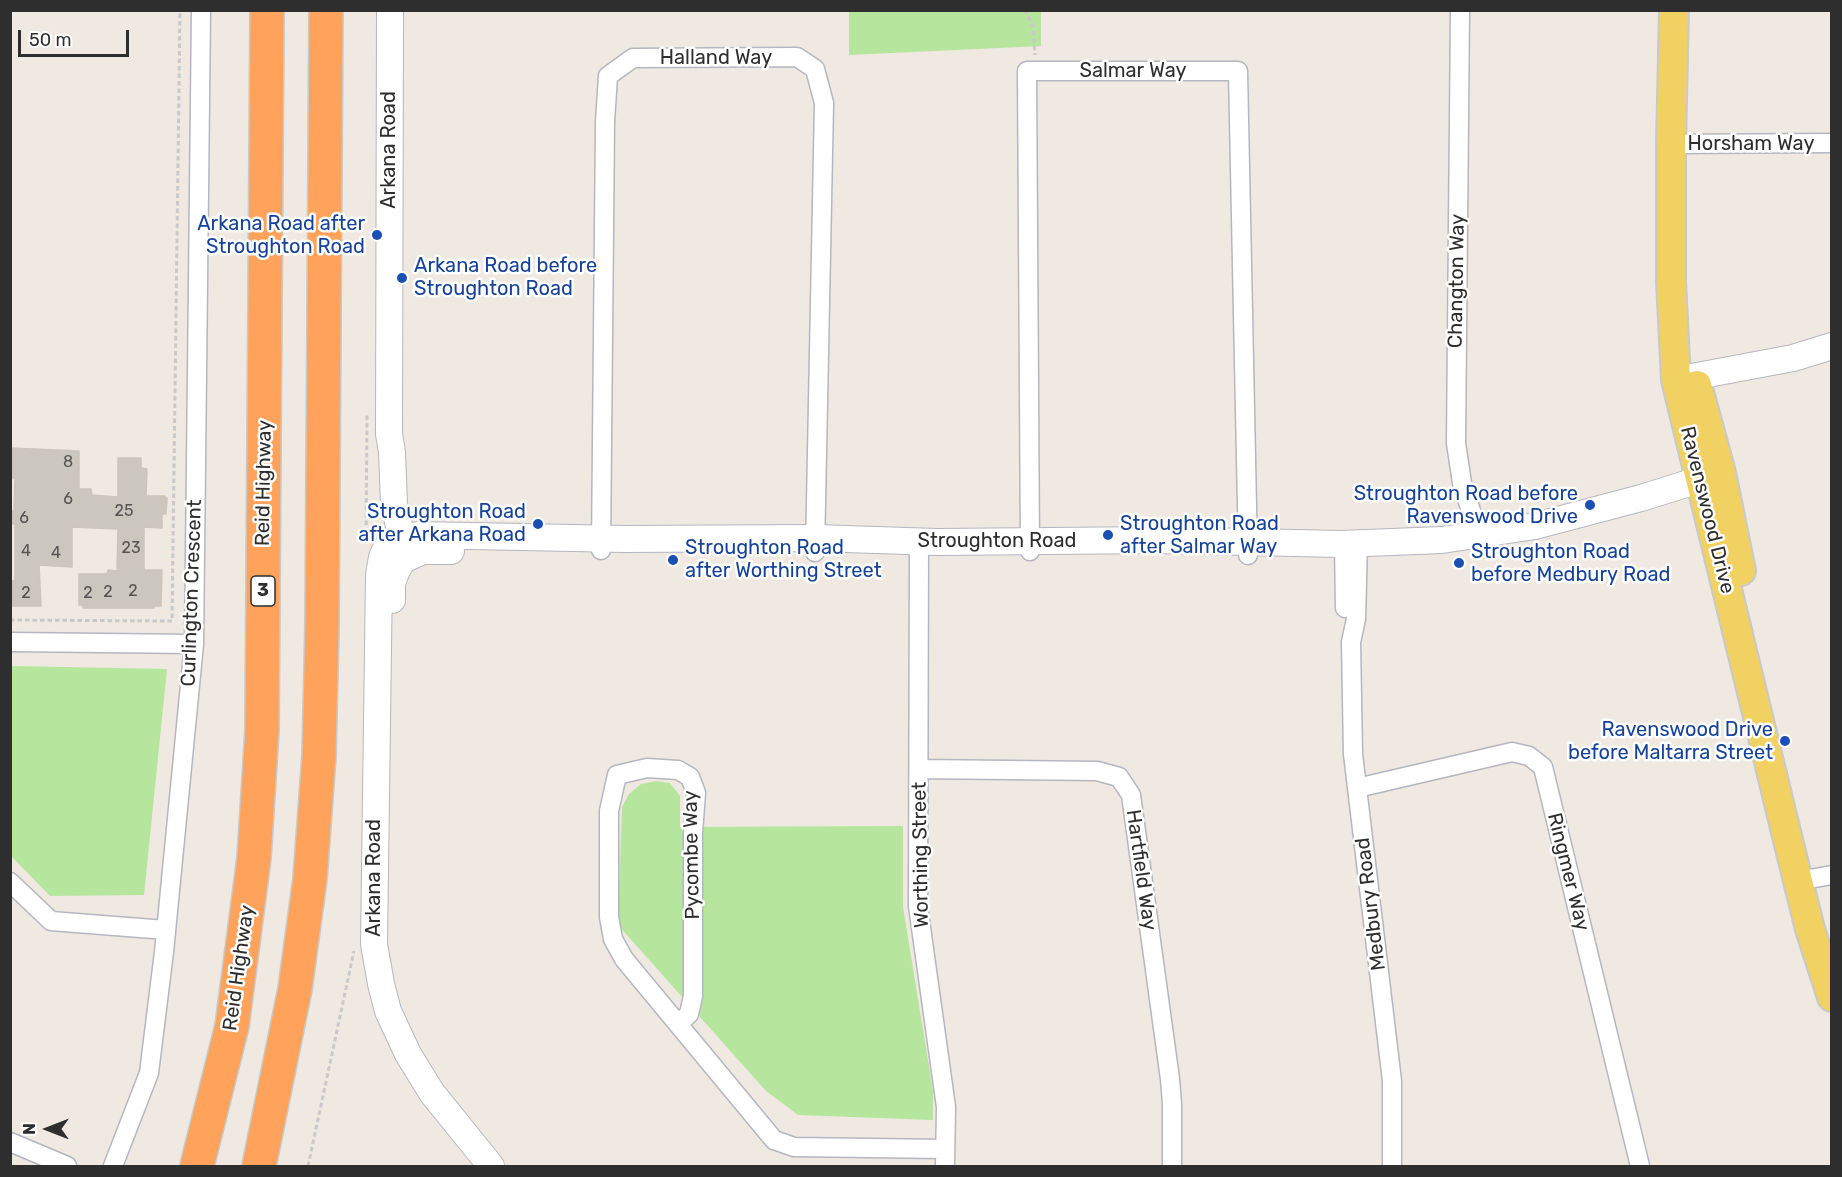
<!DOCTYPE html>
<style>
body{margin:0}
#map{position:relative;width:1842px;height:1177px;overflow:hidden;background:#efe9e1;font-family:Rubik,sans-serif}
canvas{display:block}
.frame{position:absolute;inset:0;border:12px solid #2e2e2e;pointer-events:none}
.north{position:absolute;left:18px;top:1099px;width:60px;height:60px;-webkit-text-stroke:4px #fff;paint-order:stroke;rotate:270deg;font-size:16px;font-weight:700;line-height:24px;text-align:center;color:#2e2e2e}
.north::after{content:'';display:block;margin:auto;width:21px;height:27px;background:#2e2e2e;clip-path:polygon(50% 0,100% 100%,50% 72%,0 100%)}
.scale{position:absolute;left:18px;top:30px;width:111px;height:27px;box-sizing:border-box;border:3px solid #2e2e2e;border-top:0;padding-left:8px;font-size:18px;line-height:21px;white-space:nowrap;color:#2e2e2e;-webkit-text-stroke:4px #fff;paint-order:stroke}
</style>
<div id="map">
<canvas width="1842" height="1177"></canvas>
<div class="frame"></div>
<div class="north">N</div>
<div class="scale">50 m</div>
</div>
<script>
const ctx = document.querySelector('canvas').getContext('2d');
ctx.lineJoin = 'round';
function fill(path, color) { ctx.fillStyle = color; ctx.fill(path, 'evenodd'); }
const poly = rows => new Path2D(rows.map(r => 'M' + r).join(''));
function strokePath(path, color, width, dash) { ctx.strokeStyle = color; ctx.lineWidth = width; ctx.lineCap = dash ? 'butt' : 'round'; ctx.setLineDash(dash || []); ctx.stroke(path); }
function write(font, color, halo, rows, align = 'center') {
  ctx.font = font + ' Rubik,sans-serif'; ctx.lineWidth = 5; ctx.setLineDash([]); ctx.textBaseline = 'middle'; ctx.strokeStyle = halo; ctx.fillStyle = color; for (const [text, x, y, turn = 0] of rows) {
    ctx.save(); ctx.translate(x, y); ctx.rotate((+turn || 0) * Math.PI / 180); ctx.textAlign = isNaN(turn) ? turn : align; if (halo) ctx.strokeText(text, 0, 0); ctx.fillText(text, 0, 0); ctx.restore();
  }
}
fill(poly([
 [849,11,1041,11,1041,46,849,55],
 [11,666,167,669,144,895,50,896,11,856],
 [656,781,670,783,680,796,680,827,903,826,903,907,933,1091,933,1120,798,1115,766,1091,618,925,622,807,629,794,641,784]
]), '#b6e59e');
const building = poly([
 [10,448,79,451,79,489,91,489,92,495,118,497,118,458,141,458,141,468,147,469,146,496,165,496,165,498,167,498,166,514,162,514,162,528,144,527,144,570,162,570,161,606,154,606,154,608,83,608,83,605,79,605,79,574,107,574,108,570,117,571,118,529,72,527,72,567,39,565,41,606,11,606,11,581,15,581,15,524,10,524,10,511,14,511,15,478,10,478,10,448]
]);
fill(building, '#cbc7bf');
strokePath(building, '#cbc5ba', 1.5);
const street = poly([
 [1460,10,1456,443,1462,483,1483,548],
 [1671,144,1832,143],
 [919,541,918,906,946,1107,945,1166],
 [1358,543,1356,619,1351,642,1353,754,1392,1081,1392,1166],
 [1344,544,1345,608],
 [601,550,605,122,608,76,633,58,797,57,815,69,824,103,815,552],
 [1030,551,1027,71,1238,71,1248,555],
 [10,642,194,644],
 [920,769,1097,771,1119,777,1131,795,1170,1079,1172,1104,1172,1166],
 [1357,788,1512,752,1529,756,1543,767,1640,1166],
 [1798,881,1832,875],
 [10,882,51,921,166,930],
 [678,1024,689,1014,693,996,693,833,696,793,690,777,678,770,647,768,617,775,609,811,609,917,613,939,624,959,774,1140,794,1147,945,1149],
 [10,1142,67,1166],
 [113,1166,149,1073,164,952,194,644,201,10]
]);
const secondary = poly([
 [390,10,389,434,392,452,394,504,399,526,410,552],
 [1676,380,1793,358,1832,346],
 [392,600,392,583,397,570,403,560,423,551,451,551],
 [491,1166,432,1093,408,1054,388,1011,381,984,374,944,379,575,382,557,386,548,393,542,409,536,419,535,624,539,815,538,937,542,1160,540,1341,544,1442,540,1535,526,1641,498,1718,474]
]);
const primary = poly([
 [1674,10,1671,144,1671,281,1676,380,1798,881,1810,929,1832,997],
 [1697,385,1721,473,1741,571]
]);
const highway = poly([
 [197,1166,232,1026,254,858,262,730,267,10],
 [259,1166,295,989,310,879,319,756,322,625,326,10]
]);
strokePath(street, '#b4b7c1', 21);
strokePath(secondary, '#b4b7c1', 28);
strokePath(primary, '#c9c9c9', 32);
strokePath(highway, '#c9c9c9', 36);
strokePath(poly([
 [1025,10,1033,26,1035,55],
 [366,540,367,415],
 [10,620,172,621,180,10],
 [308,1166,354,951]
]), '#c9c9c9', 3, [4.5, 3]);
strokePath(street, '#fff', 18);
strokePath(secondary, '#fff', 26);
strokePath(primary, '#f2d163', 28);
strokePath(highway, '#ffa35c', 33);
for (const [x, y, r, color] of [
 [377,235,6,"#1a4fb4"],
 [402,278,6,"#1a4fb4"],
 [1590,505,6,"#1a4fb4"],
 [538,524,6,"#1a4fb4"],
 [1108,535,6,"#1a4fb4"],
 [673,560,6,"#1a4fb4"],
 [1459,563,6,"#1a4fb4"],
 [1785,741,6,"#1a4fb4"]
]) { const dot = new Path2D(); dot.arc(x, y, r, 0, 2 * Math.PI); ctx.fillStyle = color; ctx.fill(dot); strokePath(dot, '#fff', 2); }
write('16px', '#555452', null, [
 ["8",68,462],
 ["6",68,499],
 ["25",124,511],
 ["6",24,518],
 ["23",131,548],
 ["4",26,551],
 ["4",56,553],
 ["2",133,591],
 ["2",108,592],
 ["2",26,593],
 ["2",88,593]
]);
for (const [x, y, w] of [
 [263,591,24]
]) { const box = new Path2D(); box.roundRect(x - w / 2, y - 15, w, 30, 4.5); ctx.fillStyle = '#fff'; ctx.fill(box); strokePath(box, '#2e2e2e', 1.5); }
write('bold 18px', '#2e2e2e', null, [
 ["3",263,591]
]);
write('20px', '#2e2e2e', '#fff', [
 ["Halland Way",716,58],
 ["Salmar Way",1133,71],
 ["Horsham Way",1751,144],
 ["Arkana Road",389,150,-90],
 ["Changton Way",1457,281,-89],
 ["Reid Highway",264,483,-89],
 ["Ravenswood Drive",1707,510,76],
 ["Stroughton Road",997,541],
 ["Curlington Crescent",192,593,-88],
 ["Pycombe Way",692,855,-91],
 ["Worthing Street",921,855,-91],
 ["Hartfield Way",1141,870,82],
 ["Ringmer Way",1568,872,76],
 ["Arkana Road",374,878,-90],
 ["Medbury Road",1371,904,-97],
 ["Reid Highway",239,968,-82]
]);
write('20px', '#164399', '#fff', [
 ["Arkana Road after",365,224],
 ["Stroughton Road",365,247],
 ["Arkana Road before",414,266,"left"],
 ["Stroughton Road",414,289,"left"],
 ["Stroughton Road before",1578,494],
 ["Ravenswood Drive",1578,517],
 ["Stroughton Road",526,512],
 ["after Arkana Road",526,535],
 ["Stroughton Road",1120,524,"left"],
 ["after Salmar Way",1120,547,"left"],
 ["Stroughton Road",685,548,"left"],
 ["after Worthing Street",685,571,"left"],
 ["Stroughton Road",1471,552,"left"],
 ["before Medbury Road",1471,575,"left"],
 ["Ravenswood Drive",1773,730],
 ["before Maltarra Street",1773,753]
], 'right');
</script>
